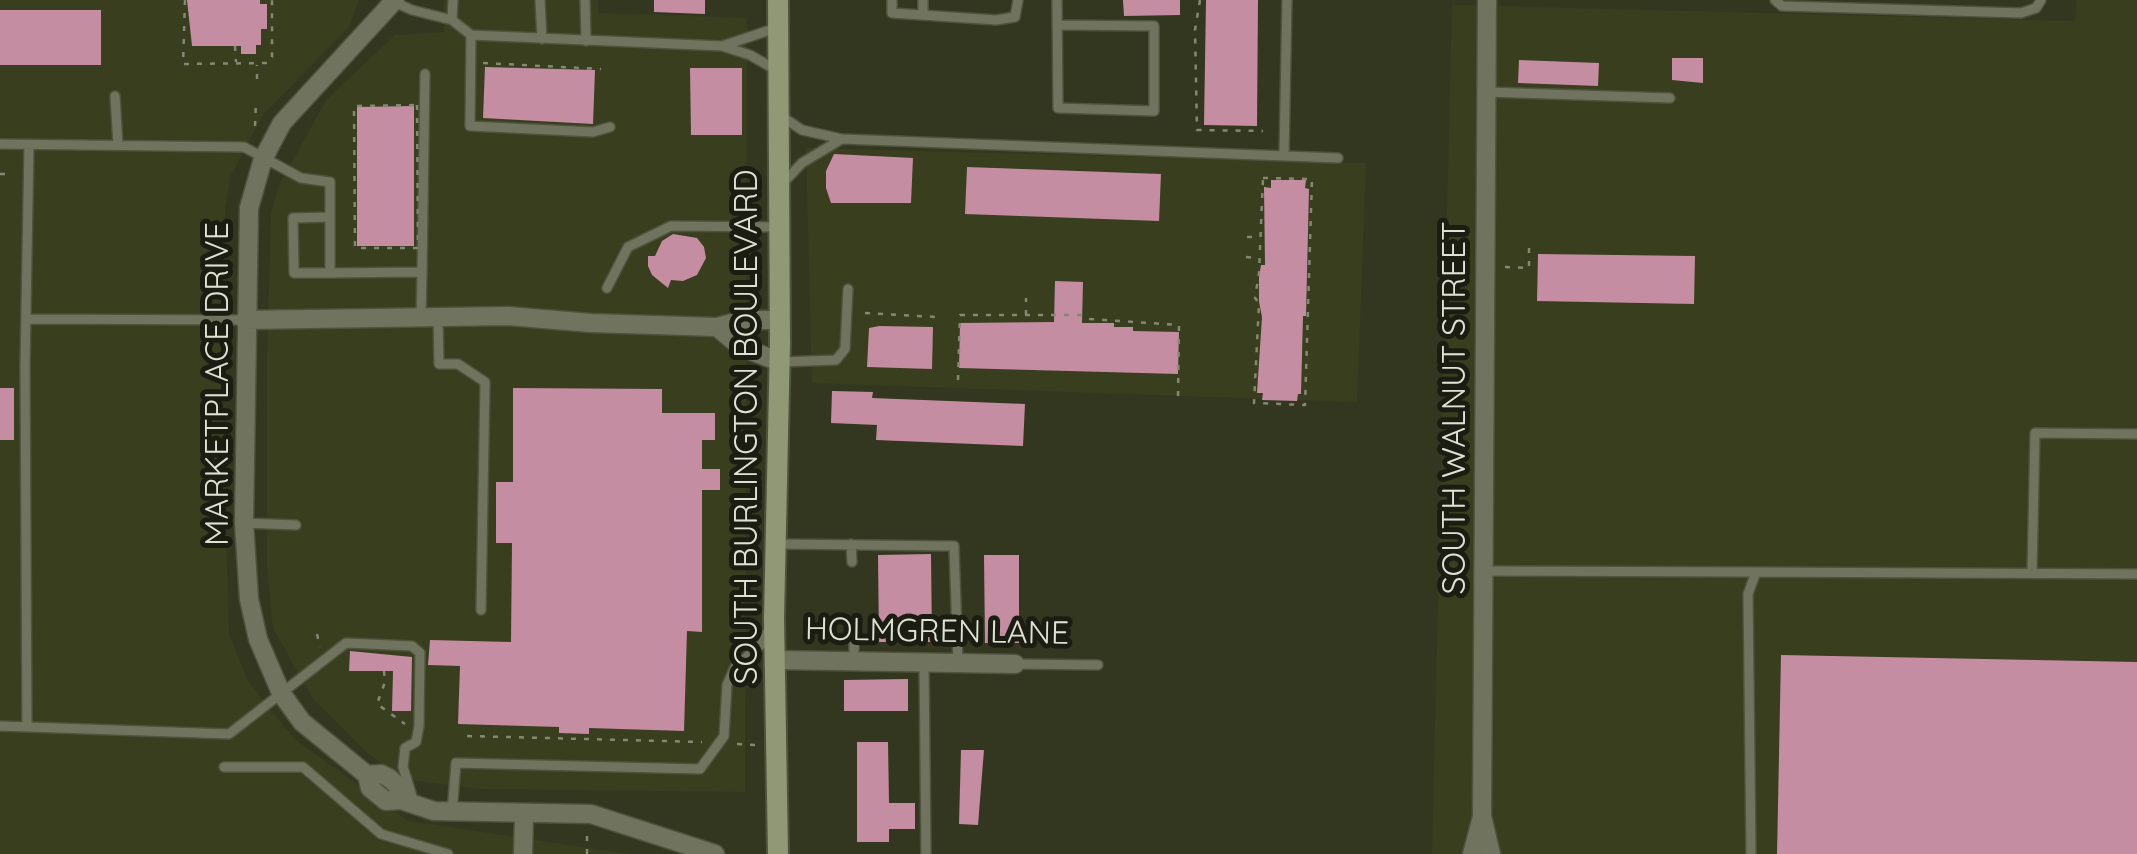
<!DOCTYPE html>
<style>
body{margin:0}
canvas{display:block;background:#33371f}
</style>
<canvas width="2137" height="854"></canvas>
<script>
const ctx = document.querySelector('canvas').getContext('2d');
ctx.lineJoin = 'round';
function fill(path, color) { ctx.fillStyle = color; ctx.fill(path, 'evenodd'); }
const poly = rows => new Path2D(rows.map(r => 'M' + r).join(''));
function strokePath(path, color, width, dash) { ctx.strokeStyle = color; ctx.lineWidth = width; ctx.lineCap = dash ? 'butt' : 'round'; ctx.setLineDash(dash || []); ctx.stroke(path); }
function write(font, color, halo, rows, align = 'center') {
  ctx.font = font + ' Quicksand,sans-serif'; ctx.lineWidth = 10; ctx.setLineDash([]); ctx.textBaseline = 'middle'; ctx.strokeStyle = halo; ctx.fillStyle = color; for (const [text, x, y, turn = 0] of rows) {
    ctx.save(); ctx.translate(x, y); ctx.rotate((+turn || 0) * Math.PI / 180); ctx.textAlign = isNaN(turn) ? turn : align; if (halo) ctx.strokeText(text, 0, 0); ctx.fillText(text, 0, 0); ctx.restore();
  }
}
fill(poly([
 [0,0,359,0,349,27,264,113,230,177,225,210,221,354,229,634,248,681,293,738,408,821,629,854,0,854],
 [444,0,598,0,598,13,747,18,745,792,480,789,402,779,367,752,313,699,273,628,267,569,267,357,271,212,278,188,326,100,395,35,444,32],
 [2077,0,2137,0,2137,854,1432,854,1452,5,2075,21],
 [806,148,1366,163,1357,402,812,383]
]), '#393e1f');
fill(poly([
 [187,0,260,0,260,4,267,4,267,29,261,29,261,45,256,45,256,54,241,54,241,46,192,46],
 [654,0,705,0,705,14,654,12],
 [1123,0,1180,0,1180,15,1124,16],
 [1206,0,1258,0,1257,126,1204,125],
 [0,10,101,10,101,65,0,65],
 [1672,58,1703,58,1703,83,1672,80],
 [1519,60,1599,63,1598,86,1518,83],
 [485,67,595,70,593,124,483,118],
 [690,68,742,68,742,135,691,135],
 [414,106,414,246,357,246,357,107],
 [834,154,913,158,911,203,831,203,826,188,826,171],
 [967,167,1161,174,1159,221,965,214],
 [1271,180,1306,180,1305,188,1309,189,1306,316,1303,316,1301,394,1298,394,1297,401,1262,400,1263,393,1257,393,1262,317,1259,302,1259,277,1261,265,1265,265,1264,187,1271,188],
 [673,234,697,238,704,247,706,258,697,275,683,281,671,280,668,288,652,275,648,266,648,256,655,256,662,241],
 [1538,254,1695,256,1694,304,1537,301],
 [1055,281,1083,282,1082,323,1114,323,1114,327,1133,327,1133,331,1179,332,1178,374,959,368,960,323,1054,322],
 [879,326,933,327,932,369,867,367,869,328],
 [0,388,14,388,14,440,0,440],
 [513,388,662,389,662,413,715,413,715,440,702,440,702,469,720,469,720,490,702,490,702,632,687,631,684,731,589,728,589,734,559,733,559,727,458,724,460,666,428,665,430,640,511,642,512,543,496,543,496,482,513,482],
 [832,391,873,392,872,398,1025,404,1023,446,876,440,877,425,831,423],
 [931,554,932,642,879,642,878,555],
 [984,555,1019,555,1019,643,985,643],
 [350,651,412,657,411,711,392,711,393,671,349,671],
 [1781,655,2137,662,2137,854,1777,854],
 [908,679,908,711,844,711,844,680],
 [857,742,888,742,889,803,915,803,915,829,889,829,889,842,857,842],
 [961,750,984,750,978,825,959,824]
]), '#c48da1');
const lane = poly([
 [540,0,542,39],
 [585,0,586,41],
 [892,0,892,13,996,20,1015,17,1018,0],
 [1057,0,1058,108,1154,111,1154,26,1057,25],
 [1775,0,1782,6,2021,13,2036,8,2041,0],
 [394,2,412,10,452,20,471,35,722,46,776,28],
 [923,15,923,0],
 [452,20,453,0],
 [471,35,470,126,593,132,610,127],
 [725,47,750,55,778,71],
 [1487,92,1670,98],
 [115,96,118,145],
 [781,116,802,130,842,139,1338,158],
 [0,144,244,147,301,178,330,182,330,273,422,272,421,317],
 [1284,156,1287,0],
 [781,185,802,163,840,140],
 [330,217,293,218,294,273,330,273],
 [422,272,425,74],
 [607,288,628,247,671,226,779,227],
 [438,316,439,364,458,364,485,382,481,610],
 [26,319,245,320],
 [780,362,836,360,845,349,848,289],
 [244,523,296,525],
 [776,544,954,546,958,663],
 [851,544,852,562],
 [1484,571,1756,572],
 [2032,573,2035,433,2137,434],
 [854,638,854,661],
 [924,662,926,854],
 [1015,664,1098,665],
 [0,726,229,734,346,643,412,646,420,653,419,726,416,742,405,748,403,767,415,806],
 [27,727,25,366,29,145],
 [224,767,303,767,381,834,448,854],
 [452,812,456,763,700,769,724,736,727,685,735,667,762,644,769,629],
 [1751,854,1748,594,1756,572,2137,574]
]);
const street = poly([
 [1487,0,1482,816,1491,854],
 [245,320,508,316,591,323,717,327,744,320,780,320],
 [717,327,741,347,780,362],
 [775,660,1015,664],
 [367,775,302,722,281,693,258,639,249,599,244,523,249,208,263,159,282,123,395,0],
 [367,775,370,788,386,801,401,800,434,811,591,814,715,854],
 [367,775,381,774,389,778,397,785,401,800],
 [523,854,524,814],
 [1472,854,1482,817]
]);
const secondary = poly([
 [778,854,774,618,780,343,778,0]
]);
strokePath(lane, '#4f523c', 12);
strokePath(street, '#4f523c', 21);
strokePath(secondary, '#4f523c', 24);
strokePath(poly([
 [185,0,183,64,268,63,272,57,272,0],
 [1200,0,1195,30,1197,130,1263,131],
 [235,46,236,62],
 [483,63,601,69],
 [257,79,257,65],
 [417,105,418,248,355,248,354,106,417,105],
 [255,126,256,101],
 [0,174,13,174],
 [1263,178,1312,179,1305,405,1254,403,1259,303,1255,298,1259,273,1263,178],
 [1247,237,1259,237],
 [1246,257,1258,258],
 [1505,267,1529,268,1529,248,1536,248],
 [865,313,937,317],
 [1026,315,1026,298],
 [958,380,960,315,1081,315,1090,319,1179,325,1178,399],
 [317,634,320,647],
 [384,671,385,682,377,704,405,724],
 [467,736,702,742],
 [737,744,756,745],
 [587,854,587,834]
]), '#848874', 2.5, [5, 8]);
strokePath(lane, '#70745f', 9);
strokePath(street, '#70745f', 18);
strokePath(secondary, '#919875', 20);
write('32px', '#dfe2d3', '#1b1d13', [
 ["MARKETPLACE DRIVE",218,384,-90],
 ["SOUTH WALNUT STREET",1455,408,-90],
 ["SOUTH BURLINGTON BOULEVARD",747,427,-90],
 ["HOLMGREN LANE",937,632,1]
]);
</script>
